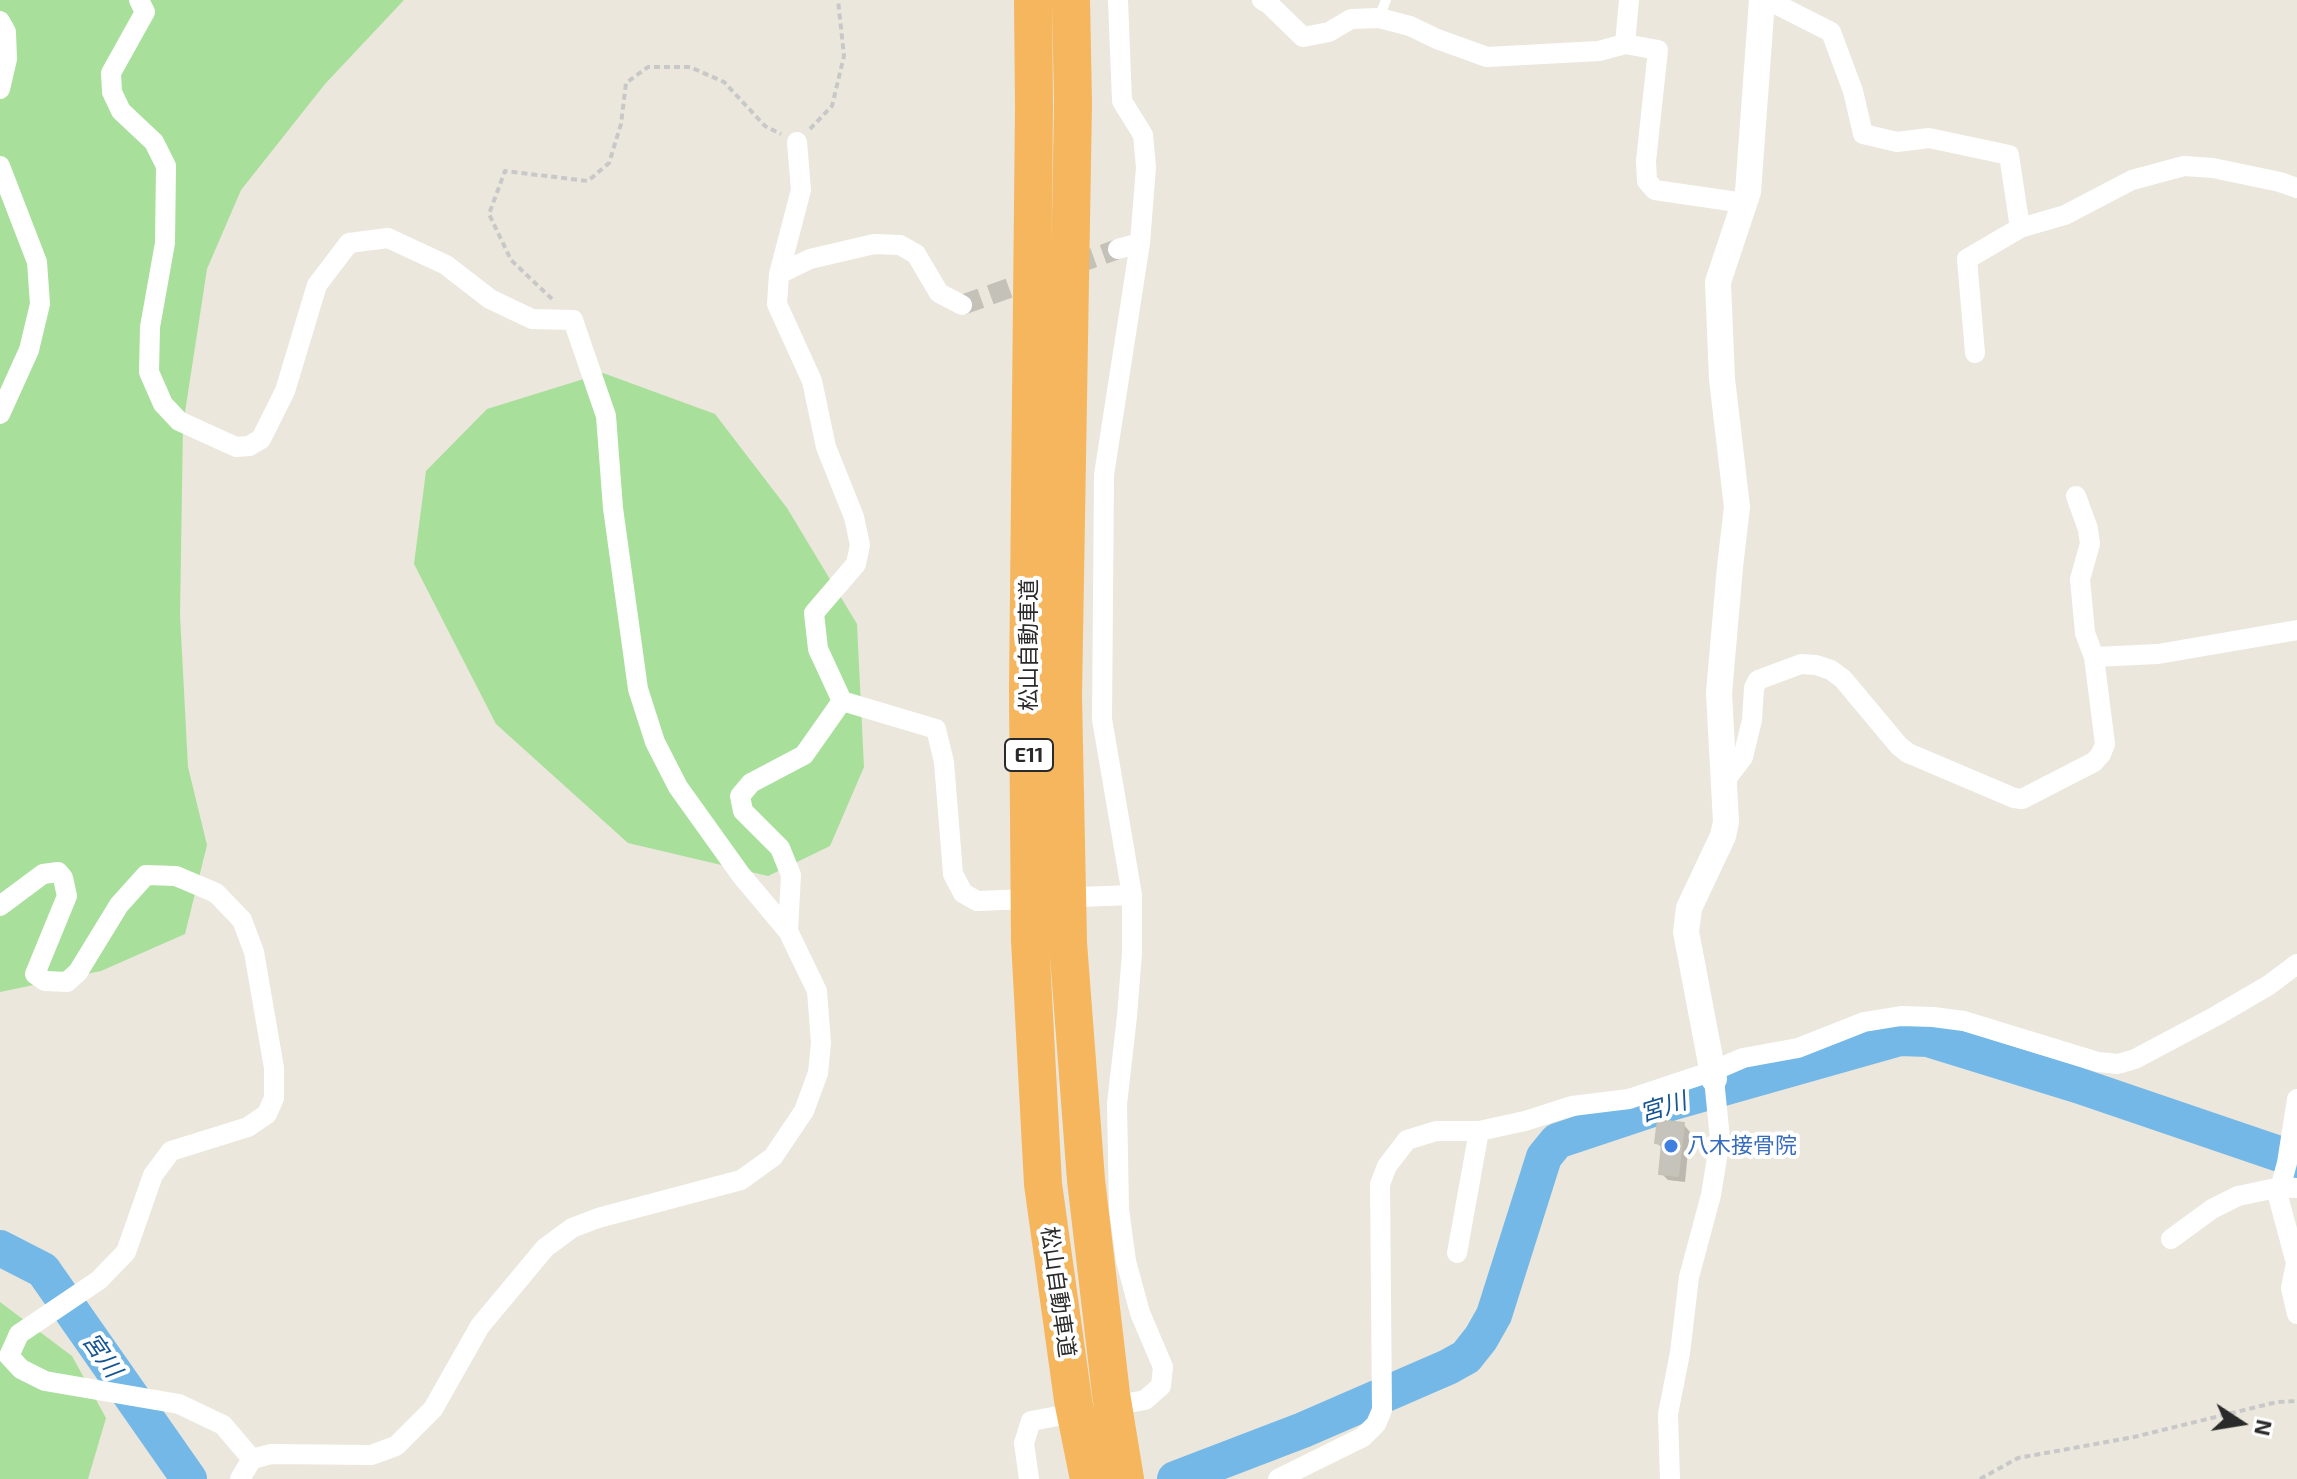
<!DOCTYPE html>
<meta charset="utf-8">
<style>
body{margin:0}
#map{position:relative;width:2297px;height:1479px;overflow:hidden;background:#ebe7dc;font-family:"Exo 2",sans-serif}
canvas{display:block}
.north{position:absolute;left:2201px;top:1383px;width:80px;height:80px;-webkit-text-stroke:6px #fff;paint-order:stroke;rotate:102deg;font-size:22px;font-weight:700;line-height:32px;text-align:center;color:#2a2a2a}
.north::after{content:'';display:block;margin:auto;width:28px;height:36px;background:#2a2a2a;clip-path:polygon(50% 0,100% 100%,50% 72%,0 100%)}
</style>
<div id="map">
<canvas width="2297" height="1479"></canvas>
<div class="north">N</div>
</div>
<script>
const ctx = document.querySelector('canvas').getContext('2d');
ctx.lineJoin = 'round';
function fill(path, color) { ctx.fillStyle = color; ctx.fill(path, 'evenodd'); }
const poly = rows => new Path2D(rows.map(r => 'M' + r).join(''));
function strokePath(path, color, width, dash) { ctx.strokeStyle = color; ctx.lineWidth = width; ctx.lineCap = dash ? 'butt' : 'round'; ctx.setLineDash(dash || []); ctx.stroke(path); }
function write(font, color, halo, rows, align = 'center') {
  ctx.font = font + ' "Exo 2","Noto Sans JP",sans-serif'; ctx.lineWidth = 8; ctx.setLineDash([]); ctx.textBaseline = 'middle'; ctx.strokeStyle = halo; ctx.fillStyle = color; for (const [text, x, y, turn = 0] of rows) {
    ctx.save(); ctx.translate(x, y); ctx.rotate((+turn || 0) * Math.PI / 180); ctx.textAlign = isNaN(turn) ? turn : align; if (halo) ctx.strokeText(text, 0, 0); ctx.fillText(text, 0, 0); ctx.restore();
  }
}
fill(poly([
 [0,0,404,0,325,84,241,190,207,269,183,425,180,615,188,767,207,845,185,934,101,971,0,992],
 [603,373,715,414,787,508,857,624,864,767,830,846,768,876,628,843,496,724,414,564,426,471,487,409],
 [0,1302,72,1356,106,1418,88,1479,0,1479]
]), '#a8df9b');
fill(poly([
 [1684,1125,1690,1132,1685,1182,1668,1180,1661,1173,1663,1149,1657,1143]
]), '#0003');
strokePath(poly([
 [0,1248,43,1270,189,1479],
 [1175,1479,1303,1430,1448,1367,1466,1357,1481,1338,1494,1315,1544,1157,1557,1141,1674,1102,1900,1038,1928,1039,2077,1085,2297,1160]
]), '#74b8e8', 36);
const building = poly([
 [1658,1120,1684,1123,1678,1176,1659,1174,1662,1144,1655,1143,1658,1120]
]);
fill(building, '#c6c3bc');
strokePath(building, '#c6c3b6', 2);
strokePath(poly([
 [962,305,1118,249]
]), '#c4c1b8', 20, [20, 10]);
strokePath(poly([
 [810,129,832,106,844,56,838,0],
 [552,299,511,260,489,214,505,171,588,181,609,163,621,124,626,83,648,67,690,67,724,82,765,126,781,134],
 [1980,1479,2018,1458,2134,1437,2277,1402,2297,1401]
]), '#c8c8c8', 4, [6, 4]);
strokePath(poly([
 [1379,18,1386,0]
]), '#fff', 10);
strokePath(poly([
 [139,0,145,12,111,73,112,92,121,111,154,142,166,166,165,243,150,327,149,372,163,404,179,421,236,447,249,446,261,439,285,391,317,285,349,243,388,238,446,265,490,299,532,319,573,320,606,416,613,508,638,689,655,742,678,787,741,875,788,931,817,991,821,1043,818,1073,804,1111,773,1157,741,1180,598,1218,572,1228,545,1248,480,1326,433,1409,396,1446,371,1455,271,1454,252,1459,240,1479],
 [1262,0,1269,4,1303,37,1329,32,1351,19,1379,18,1410,26,1437,39,1487,57,1599,51,1625,44,1629,0],
 [1768,0,1831,32,1853,91,1863,134,1897,142,1929,138,2009,155,2020,228],
 [0,21,6,32,7,59,0,89],
 [1625,44,1658,50,1646,161,1647,181,1655,190,1744,203],
 [797,142,801,190,779,274,777,304,812,381,826,447,854,517,860,545,856,564,814,613,818,649,842,701,936,729,944,762,953,874,963,893,977,901,1132,895],
 [0,166,37,262,40,304,29,350,0,414],
 [1118,249,1140,243],
 [779,274,810,259,874,244,900,245,916,254,939,293,962,305],
 [1975,353,1967,259,2020,228,2065,215,2132,180,2184,166,2213,168,2280,182,2297,188],
 [2094,657,2158,654,2297,630],
 [1724,782,1743,757,1752,720,1754,688,1758,680,1801,664,1816,665,1831,670,1843,679,1899,746,1908,753,2014,798,2022,799,2094,762,2101,754,2105,744,2094,657,2085,633,2080,579,2090,544,2088,529,2076,496],
 [0,906,43,874,58,872,63,878,67,896,35,974,45,981,67,982,78,972,119,905,146,875,176,876,216,893,242,920,254,952,274,1068,274,1098,267,1114,248,1127,171,1151,153,1175,126,1252,99,1280,19,1334,9,1356,21,1369,45,1381,179,1404,223,1425,252,1459],
 [788,931,791,875,780,848,743,811,740,796,751,783,804,755,842,701],
 [2297,1099,2287,1163,2278,1196,2296,1263,2291,1288,2297,1314],
 [2171,1239,2212,1209,2238,1196,2281,1187,2297,1188],
 [1457,1253,1479,1131],
 [1029,1479,1024,1443,1031,1421,1145,1400,1161,1386,1163,1367,1140,1313,1126,1261,1119,1209,1117,1104,1127,1016,1132,953,1132,895,1102,719,1104,475,1140,243,1146,167,1143,135,1122,101,1118,0],
 [1278,1479,1363,1437,1376,1424,1382,1410,1380,1184,1387,1166,1407,1140,1436,1131,1479,1131,1525,1121,1572,1106,1629,1099,1713,1071,1743,1058,1798,1048,1864,1022,1901,1016,1933,1017,1964,1021,2098,1062,2118,1064,2135,1059,2216,1016,2269,985,2297,964],
 [1670,1479,1668,1414,1680,1353,1689,1277,1711,1195,1720,1139,1714,1079]
]), '#fff', 20);
strokePath(poly([
 [1714,1079,1686,932,1689,908,1723,836,1726,822,1719,693,1730,567,1737,507,1722,379,1718,282,1748,192,1762,0]
]), '#fff', 26);
strokePath(poly([
 [1033,0,1034,107,1028,692,1030,940,1043,1184,1073,1400,1089,1479],
 [1071,0,1073,103,1063,696,1068,943,1086,1180,1111,1394,1125,1479]
]), '#f5b65d', 38);
for (const [x, y, r, color] of [
 [1671,1146,8,"#3f7fe0"]
]) { const dot = new Path2D(); dot.arc(x, y, r, 0, 2 * Math.PI); ctx.fillStyle = color; ctx.fill(dot); strokePath(dot, '#fff', 3); }
for (const [x, y, w] of [
 [1029,755,48]
]) { const box = new Path2D(); box.roundRect(x - w / 2, y - 16, w, 32, 6); ctx.fillStyle = '#fff'; ctx.fill(box); strokePath(box, '#2a2a2a', 2); }
write('bold 20px', '#2a2a2a', null, [
 ["E11",1029,755]
]);
write('22px', '#2a2a2a', '#fff', [
 ["松山自動車道",1029,645,-90],
 ["松山自動車道",1058,1292,82]
]);
write('22px', '#366cbe', '#fff', [
 ["八木接骨院",1687,1146]
], 'left');
write('italic 24px', '#155493', '#fff', [
 ["宮川",1663,1107,-17],
 ["宮川",102,1355,55]
]);
</script>
